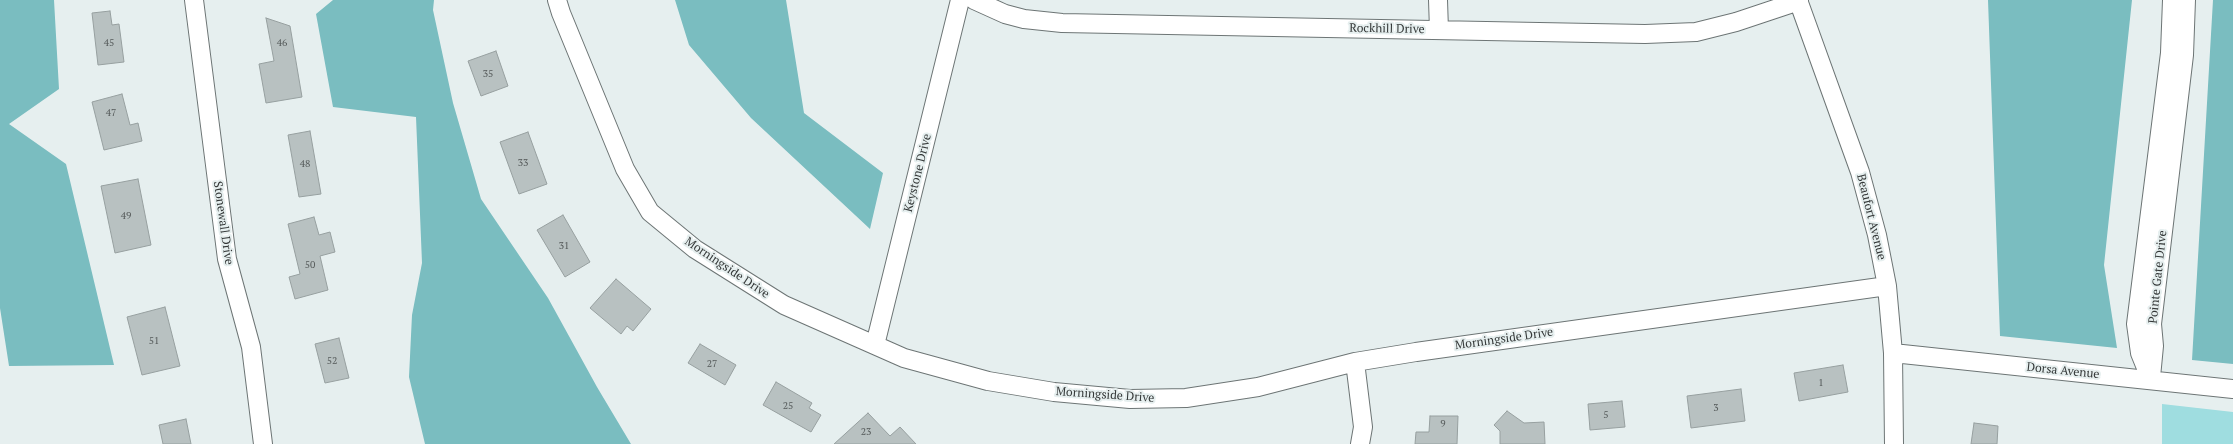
<!DOCTYPE html>
<style>
body{margin:0}
canvas{display:block;background:#e6efef}
</style>
<canvas width="2233" height="444"></canvas>
<script>
const ctx = document.querySelector('canvas').getContext('2d');
ctx.lineJoin = 'round';
function fill(path, color) { ctx.fillStyle = color; ctx.fill(path, 'evenodd'); }
const poly = rows => new Path2D(rows.map(r => 'M' + r).join(''));
function strokePath(path, color, width, dash) { ctx.strokeStyle = color; ctx.lineWidth = width; ctx.lineCap = dash ? 'butt' : 'round'; ctx.setLineDash(dash || []); ctx.stroke(path); }
function write(font, color, halo, rows, align = 'center') {
  ctx.font = font + ' "PT Serif",serif'; ctx.lineWidth = 4; ctx.setLineDash([]); ctx.textBaseline = 'middle'; ctx.strokeStyle = halo; ctx.fillStyle = color; for (const [text, x, y, turn = 0] of rows) {
    ctx.save(); ctx.translate(x, y); ctx.rotate((+turn || 0) * Math.PI / 180); ctx.textAlign = isNaN(turn) ? turn : align; if (halo) ctx.strokeText(text, 0, 0); ctx.fillText(text, 0, 0); ctx.restore();
  }
}
fill(poly([
 [2162,404,2233,412,2233,444,2162,444]
]), '#9fdde0');
fill(poly([
 [0,0,54,0,59,89,9,124,66,164,114,365,9,366,0,308],
 [333,0,434,0,433,10,453,103,481,199,548,298,597,387,631,444,425,444,409,377,412,315,422,263,416,117,333,107,316,14],
 [675,0,786,0,804,113,883,173,870,229,751,118,689,45],
 [1988,0,2132,0,2104,265,2117,348,2000,336],
 [2213,0,2233,0,2233,364,2192,360]
]), '#7abdc0');
const building = poly([
 [110,11,112,25,119,24,124,62,98,65,92,13,110,11],
 [266,18,290,26,302,97,266,103,259,64,274,61,266,18],
 [496,51,508,86,481,96,468,61,496,51],
 [122,94,130,125,138,123,142,141,104,150,92,102,122,94],
 [310,131,321,194,299,197,288,135,310,131],
 [528,132,547,184,519,194,500,142,528,132],
 [138,179,151,245,115,253,101,186,138,179],
 [563,215,590,262,565,277,537,230,563,215],
 [314,217,319,235,330,232,335,252,320,256,328,290,295,299,289,277,300,274,288,224,314,217],
 [616,279,651,309,633,331,627,326,621,334,590,308,616,279],
 [165,307,180,366,142,375,127,317,165,307],
 [339,338,349,378,325,383,315,344,339,338],
 [700,344,736,365,725,385,688,363,700,344],
 [1843,365,1848,392,1799,401,1794,373,1843,365],
 [776,382,812,403,809,408,821,415,811,432,763,405,776,382],
 [1741,389,1745,421,1691,428,1687,396,1741,389],
 [1622,401,1625,427,1590,430,1588,404,1622,401],
 [1507,411,1524,423,1544,422,1545,444,1500,444,1500,431,1494,425,1507,411],
 [868,413,890,436,900,427,916,444,834,444,868,413],
 [1430,416,1458,416,1457,444,1415,444,1416,432,1429,432,1430,416],
 [186,419,191,444,163,444,159,425,186,419],
 [1974,423,1998,426,1997,444,1971,444,1974,423]
]);
fill(building, '#b8c1c1');
strokePath(building, '#97a0a0', 1);
const minor = poly([
 [194,0,227,259,251,347,263,444],
 [557,0,561,13,625,169,650,212,695,249,784,305,904,358,988,381,1054,392,1130,399,1186,398,1258,387,1355,362,1416,352,1887,286],
 [974,0,1005,14,1024,19,1062,23,1645,34,1696,32,1736,22,1799,1],
 [1438,0,1439,30],
 [1798,0,1860,172,1877,235,1887,286,1893,353,1894,444],
 [875,345,960,0],
 [1893,353,2233,389],
 [1355,362,1363,427,1360,444],
 [2151,377,2154,346,2152,324,2184,55,2186,0],
 [2151,380,2140,353,2136,324,2170,53,2172,0]
]);
strokePath(minor, '#6d7575', 20);
strokePath(minor, '#fff', 18);
write('10px', '#555a5a', null, [
 ["45",109,43],
 ["46",282,43],
 ["35",488,74],
 ["47",111,113],
 ["33",523,163],
 ["48",305,164],
 ["49",126,216],
 ["31",564,246],
 ["50",310,265],
 ["51",154,341],
 ["52",332,361],
 ["27",712,364],
 ["1",1821,383],
 ["25",788,406],
 ["3",1716,408],
 ["5",1606,415],
 ["9",1443,424],
 ["23",866,432]
]);
write('12px', '#343838', '#e6efef', [
 ["Rockhill Drive",1387,29,1],
 ["Keystone Drive",918,173,-76],
 ["Beaufort Avenue",1871,217,76],
 ["Stonewall Drive",223,223,82],
 ["Morningside Drive",727,268,34],
 ["Pointe Gate Drive",2158,277,-84],
 ["Morningside Drive",1504,339,-8],
 ["Dorsa Avenue",2063,371,6],
 ["Morningside Drive",1105,395,4]
]);
</script>
